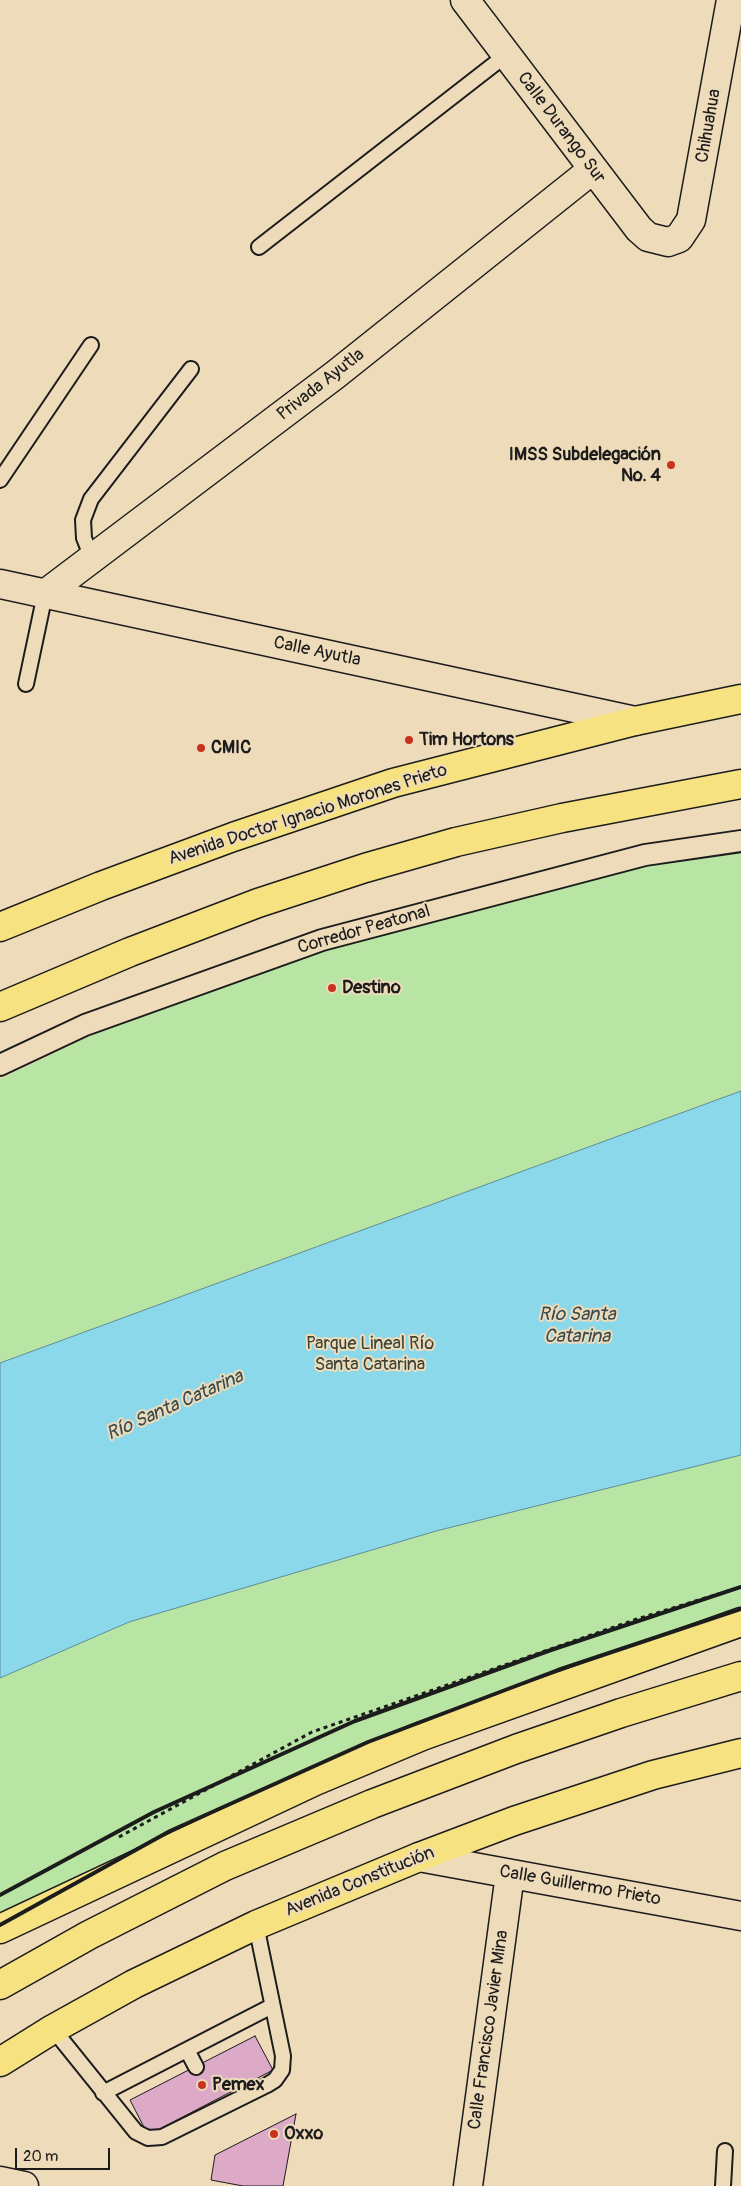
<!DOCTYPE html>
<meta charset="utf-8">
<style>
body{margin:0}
#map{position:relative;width:741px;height:2186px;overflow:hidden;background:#eedbb9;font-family:Pangolin,sans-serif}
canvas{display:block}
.scale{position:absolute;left:15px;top:2148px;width:95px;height:22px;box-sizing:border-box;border:2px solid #1c1c1c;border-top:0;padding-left:6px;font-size:15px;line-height:18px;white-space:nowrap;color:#1c1c1c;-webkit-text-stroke:4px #eedbb9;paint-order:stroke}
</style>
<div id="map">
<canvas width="741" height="2186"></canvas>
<div class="scale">20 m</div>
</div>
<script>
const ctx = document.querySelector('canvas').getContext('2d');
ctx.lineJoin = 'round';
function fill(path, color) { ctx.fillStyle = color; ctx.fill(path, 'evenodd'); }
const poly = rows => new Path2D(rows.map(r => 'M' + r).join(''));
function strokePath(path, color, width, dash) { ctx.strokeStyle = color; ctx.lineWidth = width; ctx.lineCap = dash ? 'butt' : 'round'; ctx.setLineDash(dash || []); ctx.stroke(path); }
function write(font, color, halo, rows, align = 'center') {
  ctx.font = font + ' Pangolin,sans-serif'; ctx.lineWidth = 4; ctx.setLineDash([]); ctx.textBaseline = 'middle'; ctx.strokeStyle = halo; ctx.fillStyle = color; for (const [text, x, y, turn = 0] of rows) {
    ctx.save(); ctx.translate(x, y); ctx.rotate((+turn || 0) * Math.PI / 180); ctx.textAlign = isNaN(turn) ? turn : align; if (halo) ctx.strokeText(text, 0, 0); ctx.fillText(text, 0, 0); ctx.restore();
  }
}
fill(poly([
 [741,844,741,1630,643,1656,0,1922,0,1079,92,1035,333,943,623,864]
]), '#b8e5a3');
const water = poly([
 [741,1091,741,1455,436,1531,129,1622,0,1678,0,1363,741,1091]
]);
fill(water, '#8bd8eb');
strokePath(water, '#5f8d98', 1);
const building = poly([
 [255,2036,273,2070,148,2135,130,2100,255,2036],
 [296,2114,283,2186,243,2186,211,2180,215,2155,296,2114]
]);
fill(building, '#dca9c6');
strokePath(building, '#1c1c1c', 1);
const service = poly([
 [259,247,506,55],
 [0,480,91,345],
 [92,558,84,538,83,520,91,499,191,369],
 [26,684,45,594],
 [53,2029,136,2132,148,2138,162,2137,267,2085,275,2080,282,2070,283,2056,256,1925],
 [187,2050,196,2067],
 [103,2093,272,2006],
 [723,2186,725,2151]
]);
const pedestrian = poly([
 [0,1065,85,1025,322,940,645,855,741,841]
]);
const minor = poly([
 [465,0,639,229,648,237,668,242,679,238,691,220,731,0],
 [45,594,335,375,592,170],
 [419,1857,741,1916],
 [0,2181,24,2186],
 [468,2186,510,1874]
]);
const secondary = poly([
 [0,584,635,721]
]);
const trunk = poly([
 [0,927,101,886,233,837,393,783,635,721,741,699],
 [0,1007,130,952,258,903,365,868,456,842,562,818,741,784],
 [0,1929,315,1781,422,1736,741,1622],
 [0,1985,89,1935,225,1866,372,1804,516,1749,621,1713,741,1676],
 [0,2062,53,2029,134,1984,256,1925,419,1857,514,1821,653,1775,741,1753]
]);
strokePath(service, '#1c1c1c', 18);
strokePath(pedestrian, '#1c1c1c', 24);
strokePath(minor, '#1c1c1c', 31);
strokePath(secondary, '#1c1c1c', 31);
strokePath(trunk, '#1c1c1c', 31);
strokePath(poly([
 [119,1837,312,1732,637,1619,741,1587]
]), '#1c1c1c', 3, [4, 4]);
strokePath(service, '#eedbb9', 14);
strokePath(pedestrian, '#eedbb9', 20);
strokePath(minor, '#eedbb9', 28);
strokePath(secondary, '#eedbb9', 28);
strokePath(trunk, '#f7e281', 28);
strokePath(poly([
 [0,1895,154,1812,355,1721,551,1650,741,1587],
 [0,1925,170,1831,368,1742,558,1670,741,1609]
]), '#1c1c1c', 4);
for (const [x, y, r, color] of [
 [671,465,5,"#c8321e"],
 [409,740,5,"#c8321e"],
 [201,748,5,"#c8321e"],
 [332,988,5,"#c8321e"],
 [202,2085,5,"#c8321e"],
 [274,2134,5,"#c8321e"]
]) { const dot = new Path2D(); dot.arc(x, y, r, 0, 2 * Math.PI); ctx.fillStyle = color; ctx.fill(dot); strokePath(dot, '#eedbb9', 2); }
write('18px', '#1c1c1c', '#eedbb9', [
 ["Chihuahua",709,126,-80],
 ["Calle Durango Sur",561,128,53],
 ["Privada Ayutla",321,385,-38],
 ["Calle Ayutla",317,652,12],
 ["Avenida Doctor Ignacio Morones Prieto",308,815,-18],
 ["Corredor Peatonal",364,930,-16],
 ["Avenida Constitución",360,1882,-22],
 ["Calle Guillermo Prieto",580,1886,10],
 ["Calle Francisco Javier Mina",489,2030,-82]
]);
write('bold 18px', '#1c1c1c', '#eedbb9', [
 ["IMSS Subdelegación",661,455,"right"],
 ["No. 4",661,476,"right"],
 ["Tim Hortons",419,740],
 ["CMIC",211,748],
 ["Destino",342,988],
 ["Pemex",212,2085],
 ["Oxxo",284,2134]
], 'left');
write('18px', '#3b4437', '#eedbb9', [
 ["Parque Lineal Río",370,1344],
 ["Santa Catarina",370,1365]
]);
write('italic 19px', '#384b50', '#eedbb9', [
 ["Río Santa",577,1315],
 ["Catarina",577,1337],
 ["Río Santa Catarina",175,1406,-24]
]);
</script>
